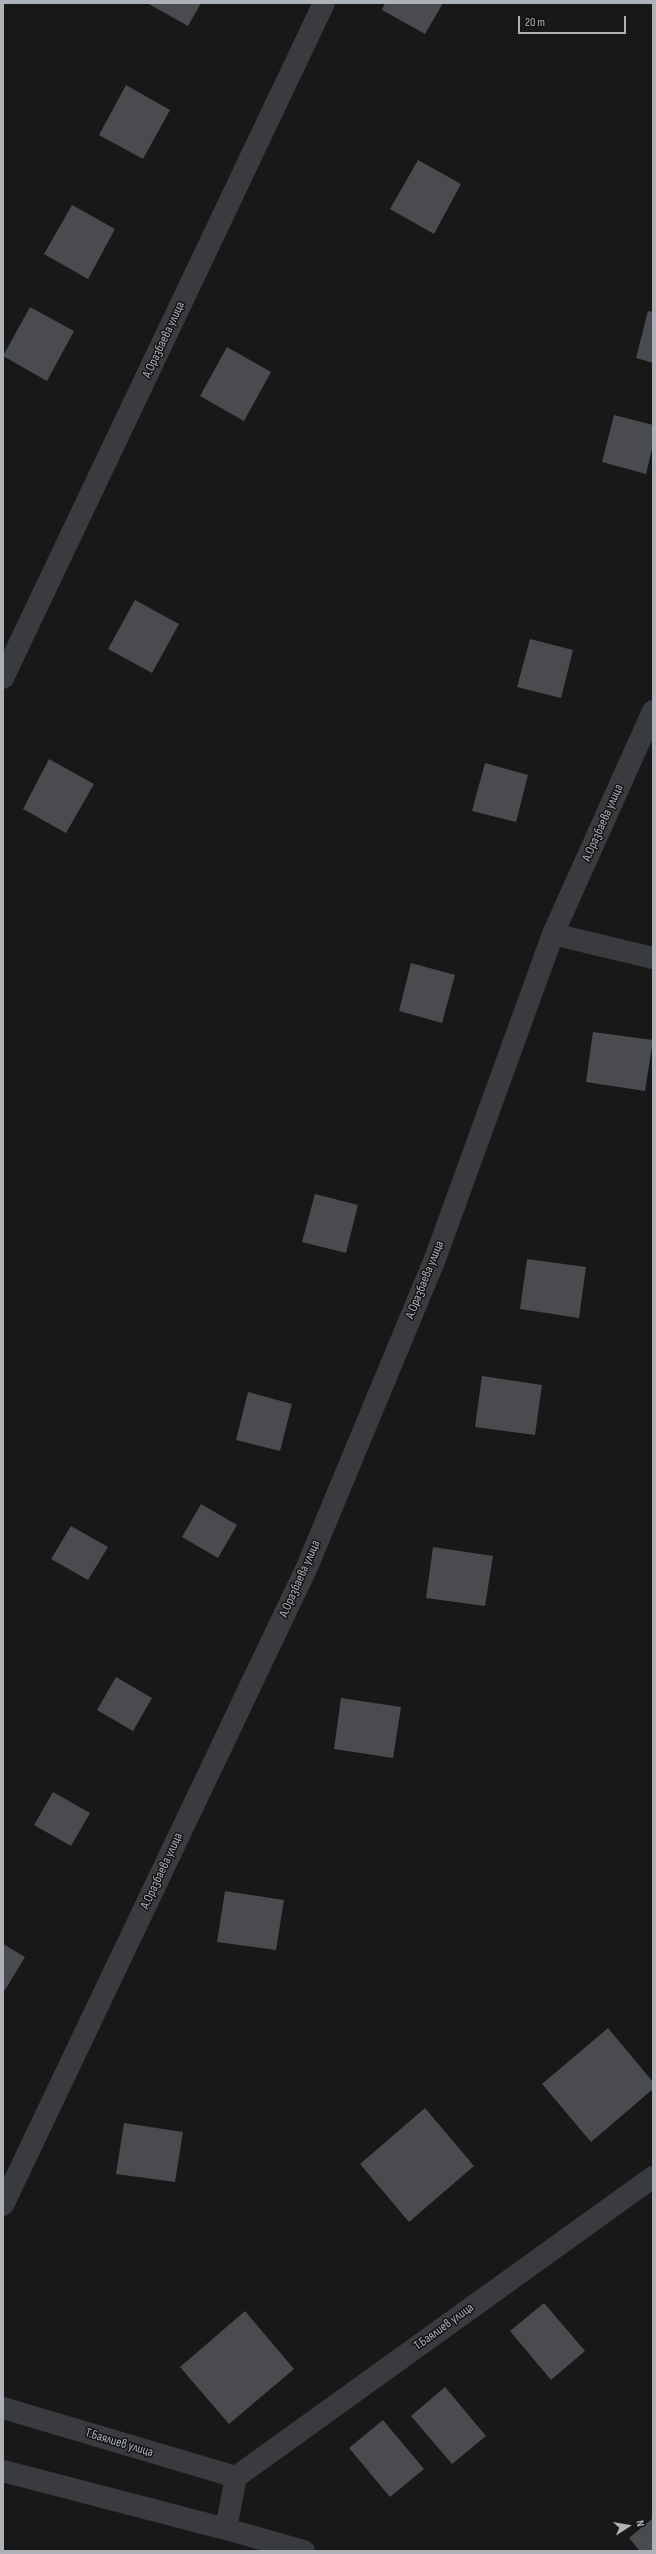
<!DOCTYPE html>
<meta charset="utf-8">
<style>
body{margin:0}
#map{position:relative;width:656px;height:2554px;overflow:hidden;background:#181819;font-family:"Sofia Sans Condensed",sans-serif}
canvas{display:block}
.frame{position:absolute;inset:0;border:4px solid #acb2b8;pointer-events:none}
.north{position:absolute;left:608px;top:2506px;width:40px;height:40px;-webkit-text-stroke:3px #131314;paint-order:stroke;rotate:78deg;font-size:11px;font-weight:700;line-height:16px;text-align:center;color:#acb2b8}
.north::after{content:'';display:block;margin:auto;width:14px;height:18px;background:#acb2b8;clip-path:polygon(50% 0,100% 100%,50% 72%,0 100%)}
.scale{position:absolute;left:518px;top:16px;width:108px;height:18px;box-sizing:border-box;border:2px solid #acb2b8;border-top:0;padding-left:5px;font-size:12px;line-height:14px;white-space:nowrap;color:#acb2b8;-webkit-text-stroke:3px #131314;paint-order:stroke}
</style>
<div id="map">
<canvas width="656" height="2554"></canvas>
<div class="frame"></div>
<div class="north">N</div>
<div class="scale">20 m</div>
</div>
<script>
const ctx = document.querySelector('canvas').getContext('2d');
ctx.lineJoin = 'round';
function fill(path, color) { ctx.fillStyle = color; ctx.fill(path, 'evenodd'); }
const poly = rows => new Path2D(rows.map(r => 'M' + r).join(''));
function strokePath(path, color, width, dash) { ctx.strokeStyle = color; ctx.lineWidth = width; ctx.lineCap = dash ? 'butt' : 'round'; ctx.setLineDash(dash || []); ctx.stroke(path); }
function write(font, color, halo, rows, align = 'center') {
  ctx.font = font + ' "Sofia Sans Condensed",sans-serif'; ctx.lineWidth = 3; ctx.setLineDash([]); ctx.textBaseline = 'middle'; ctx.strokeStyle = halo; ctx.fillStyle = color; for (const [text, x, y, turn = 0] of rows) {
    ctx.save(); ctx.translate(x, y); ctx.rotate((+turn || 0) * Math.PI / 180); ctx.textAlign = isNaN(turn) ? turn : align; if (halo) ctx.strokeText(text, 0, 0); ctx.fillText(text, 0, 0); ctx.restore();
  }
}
fill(poly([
 [147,3,201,3,188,26],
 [385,3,443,3,425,34,382,10],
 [126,85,170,110,143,159,99,135],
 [418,160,461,184,434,234,390,209],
 [72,205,115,229,88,279,44,254],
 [30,307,74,331,47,381,3,356],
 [648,311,653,312,653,363,636,358],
 [227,347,271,372,244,421,200,396],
 [614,415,653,425,653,445,646,474,602,462],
 [135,600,179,624,152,673,108,649],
 [530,639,573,650,561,698,517,687],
 [49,759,94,784,66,833,23,809],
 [485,763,528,775,516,822,472,811],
 [411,963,455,975,442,1023,399,1011],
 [593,1032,653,1040,645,1091,586,1082],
 [315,1194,358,1205,346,1253,302,1242],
 [527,1259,586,1267,579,1318,520,1309],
 [482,1376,542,1385,535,1435,475,1427],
 [248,1392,292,1404,280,1451,236,1440],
 [201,1504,237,1525,218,1558,182,1537],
 [71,1526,108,1547,88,1580,51,1559],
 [433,1547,493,1556,485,1606,426,1598],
 [116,1677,152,1698,133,1731,97,1710],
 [341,1698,401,1707,393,1758,334,1749],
 [53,1792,90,1813,71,1846,34,1825],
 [225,1891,284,1900,276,1950,217,1942],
 [3,1944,25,1957,5,1990,3,1988],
 [608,2028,653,2082,653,2089,591,2142,542,2084],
 [425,2108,474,2166,409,2222,360,2164],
 [124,2123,183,2132,175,2182,116,2174],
 [544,2303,585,2351,551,2380,510,2331],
 [245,2311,294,2369,229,2424,180,2367],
 [445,2387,486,2436,452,2464,411,2416],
 [383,2420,424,2469,390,2497,349,2448],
 [653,2518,653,2551,640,2551,629,2538]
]), '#4a4b4e');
strokePath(poly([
 [3,678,324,3],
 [553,934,653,958],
 [3,2205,307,1567,435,1259,553,934,653,711],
 [3,2408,236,2477,226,2529,304,2551],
 [3,2471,226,2529],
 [236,2477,653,2177]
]), '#393b3e', 22);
write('13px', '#acb2b8', '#131314', [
 ["А.Оразбаева улица",164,340,-65],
 ["А.Оразбаева улица",603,823,-66],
 ["А.Оразбаева улица",425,1280,-68],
 ["А.Оразбаева улица",300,1579,-66],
 ["А.Оразбаева улица",162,1871,-65],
 ["Т.Баялиев улица",444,2327,-36],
 ["Т.Баялиев улица",119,2443,17]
]);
</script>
